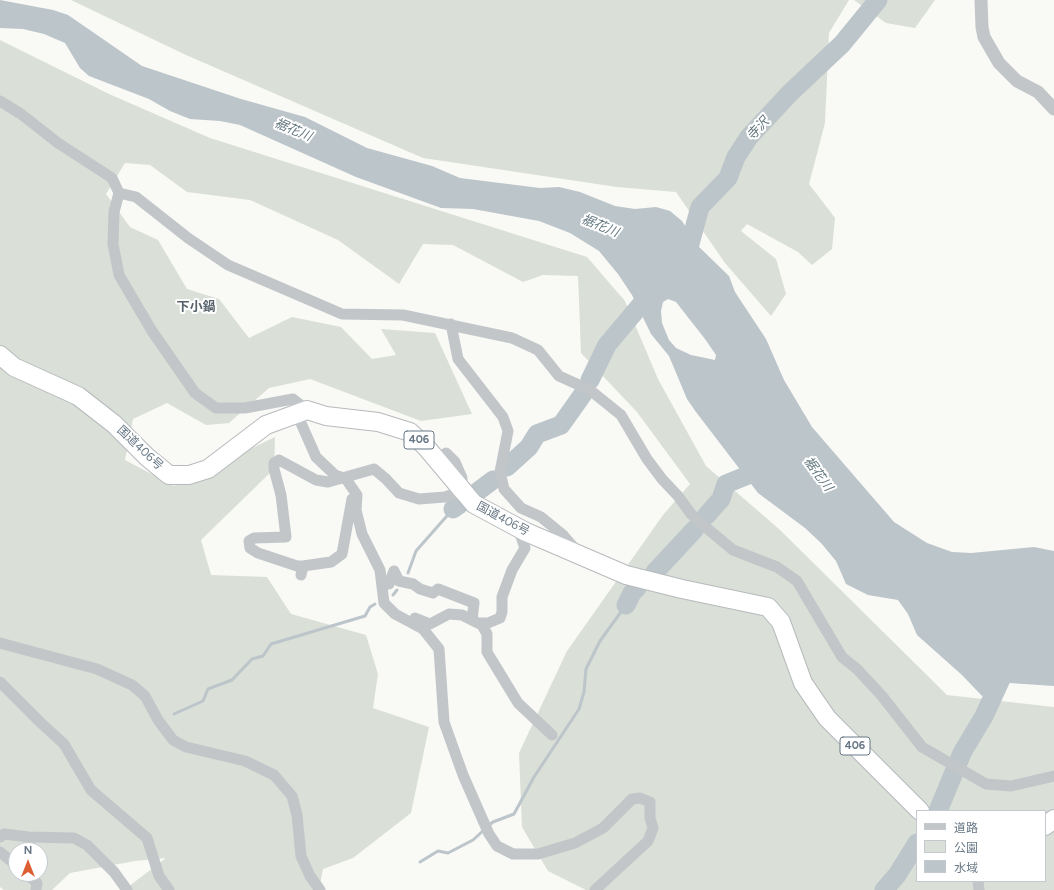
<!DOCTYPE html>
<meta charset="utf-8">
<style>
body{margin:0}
#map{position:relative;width:1054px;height:890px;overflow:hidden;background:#f9f9f6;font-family:Figtree,"Noto Sans JP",sans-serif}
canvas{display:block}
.legend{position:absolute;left:916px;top:810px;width:130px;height:72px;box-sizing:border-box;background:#fff;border:1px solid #c3c9cf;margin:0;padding:5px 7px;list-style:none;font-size:12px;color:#697886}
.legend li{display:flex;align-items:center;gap:8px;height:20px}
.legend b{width:20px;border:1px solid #c3c9cf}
.north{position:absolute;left:8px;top:842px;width:40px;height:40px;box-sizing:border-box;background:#fff;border:1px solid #c3c9cf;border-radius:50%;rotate:0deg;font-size:11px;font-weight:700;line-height:16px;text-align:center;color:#697886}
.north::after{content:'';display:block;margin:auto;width:14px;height:18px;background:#dc5e33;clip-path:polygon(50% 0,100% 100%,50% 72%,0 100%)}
</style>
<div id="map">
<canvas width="1054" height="890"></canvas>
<ul class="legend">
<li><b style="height:5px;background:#c2c6c9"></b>道路</li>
<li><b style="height:11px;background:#dadfd7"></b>公園</li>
<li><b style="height:11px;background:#bcc5ca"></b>水域</li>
</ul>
<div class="north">N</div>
</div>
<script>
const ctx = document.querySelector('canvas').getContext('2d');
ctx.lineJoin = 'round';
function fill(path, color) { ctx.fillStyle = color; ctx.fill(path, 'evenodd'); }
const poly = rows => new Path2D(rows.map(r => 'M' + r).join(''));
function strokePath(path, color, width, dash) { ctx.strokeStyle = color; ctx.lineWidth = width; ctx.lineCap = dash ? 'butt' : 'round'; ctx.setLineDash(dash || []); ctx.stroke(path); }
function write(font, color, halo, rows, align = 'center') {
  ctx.font = font + ' Figtree,"Noto Sans JP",sans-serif'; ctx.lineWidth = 4; ctx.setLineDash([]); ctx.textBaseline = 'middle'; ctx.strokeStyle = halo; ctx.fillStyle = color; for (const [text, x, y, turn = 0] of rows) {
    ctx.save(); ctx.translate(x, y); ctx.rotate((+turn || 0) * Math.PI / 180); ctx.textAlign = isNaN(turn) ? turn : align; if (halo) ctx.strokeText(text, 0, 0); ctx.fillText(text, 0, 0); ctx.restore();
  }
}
fill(poly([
 [71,0,849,0,829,33,825,123,809,184,835,218,832,249,812,265,798,252,747,224,741,231,776,259,786,294,771,316,725,263,676,192,617,187,423,158,186,55],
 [854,0,935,0,915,28,886,23],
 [0,40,109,94,210,138,587,257,625,301,658,379,706,466,779,529,947,695,1054,707,1054,890,586,890,548,871,522,827,519,753,567,651,663,515,690,484,637,412,581,353,578,276,543,275,523,282,453,245,423,244,399,284,338,240,250,200,187,192,150,165,125,163,106,194,130,227,158,240,187,289,219,299,249,338,292,317,341,327,372,359,396,355,381,329,435,333,472,414,421,421,310,379,269,388,229,423,206,425,167,403,133,419,125,460,174,486,275,437,274,469,201,540,211,575,267,577,291,614,366,635,378,674,373,708,429,727,411,813,353,858,323,869,319,890,124,890,166,858,135,861,70,873,52,890,4,890,0,887],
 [917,811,1045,811,1045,881,917,881],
 [16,850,40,850,40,874,16,874]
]), '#dadfd7');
fill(poly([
 [0,0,53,10,68,15,142,66,241,99,305,117,367,148,432,166,460,178,540,188,559,187,580,192,615,206,635,209,656,207,670,211,682,221,697,245,729,276,735,292,766,339,784,380,812,427,894,522,927,543,952,552,971,553,1034,547,1054,551,1054,686,1009,683,982,696,962,675,917,635,908,614,898,600,868,595,846,584,836,561,821,543,805,528,758,493,696,412,687,399,669,356,651,334,632,295,618,274,599,251,570,233,539,221,473,209,441,208,356,177,240,125,220,121,190,119,170,111,149,99,89,76,80,68,65,43,44,34,23,29,0,28],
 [668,299,676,302,705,339,716,355,715,360,691,355,676,348,669,340,662,323,661,311,663,302]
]), '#bcc5ca');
strokePath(poly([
 [408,573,416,551,453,509],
 [393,595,397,590],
 [174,714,203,701,208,689,232,680,252,659,263,656,271,644,365,616,370,607,375,604],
 [488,826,493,822,514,814,534,777,579,709,584,692,586,669,600,641,626,605],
 [420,862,438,851,448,853,473,840,484,830]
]), '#bcc5ca', 3);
strokePath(poly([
 [685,262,700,207,728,178,736,157,749,137,790,93,842,44,878,0],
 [590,380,607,345,654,289],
 [507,467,529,447,537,434,561,425,583,394],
 [477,492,493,480],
 [453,509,460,504],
 [706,516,721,499,726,484,753,473,756,462,762,460],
 [655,572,695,529],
 [626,605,632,593,637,588],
 [938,811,962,753,984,716,1007,666],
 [884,890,897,875,917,843]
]), '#bcc5ca', 19);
const trunk = poly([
 [0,355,14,367,78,396,114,424,147,457,169,475,189,475,208,469,266,425,307,410,326,416,378,422,410,432,426,447,474,504,526,532,626,575,682,589,768,607,781,622,803,683,827,718,920,811],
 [1045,826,1054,819]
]);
strokePath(trunk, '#b7babd', 20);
strokePath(poly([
 [0,101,21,114,58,143,112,178,119,193],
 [451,324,458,359,503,417,508,431,500,472,504,489,521,508,541,517,563,535,576,550],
 [307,410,293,399,245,408,216,408,195,393,152,331,119,275,113,244,114,212,119,193,136,197,188,238,228,265,342,314,403,315,512,338,538,350,559,376,590,390,621,415,647,459,662,479,678,496,691,514,709,530,733,550,777,567,797,581,842,657,857,669,882,696,922,747,986,784,1011,786,1054,776],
 [297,414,316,457,335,475,346,479,357,495,356,510,362,534,380,570,384,603,395,614,423,629,439,649,444,722,463,775,489,834,497,846,513,854,538,854,575,843,603,828,632,799,640,798,650,802,650,818,653,828,648,841,595,890],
 [303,566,331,562,342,554,352,499],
 [301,575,303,566,297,566,258,553,250,548,249,541,254,538,286,537,281,495,274,469,274,463,279,460,316,480,328,482,374,469,386,479,399,493,419,499,445,497,462,491,462,478,455,462,446,453],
 [382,581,389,584,394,571,399,581,413,584,420,589,433,593,438,589,474,603,472,620],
 [415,618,430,624,449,614,462,615,482,625,487,634,487,652,518,703,552,735],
 [479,623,488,623,500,618,502,612,502,597,512,570,525,548,518,528],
 [0,643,97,669,132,685,145,696,158,720,173,740,186,747,245,761,274,775,292,796,297,815,301,856,310,876,320,890],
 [0,682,40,722,64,744,91,790,147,838,159,876,169,890],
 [0,837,4,834,29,837,74,838,87,845,114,872,127,890],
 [0,852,16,865],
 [27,874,37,883,36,890],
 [978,881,979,890]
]), '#c2c6c9', 11);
strokePath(poly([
 [981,0,982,27,984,37,999,63,1017,81,1038,92,1054,109]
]), '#c2c6c9', 13);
strokePath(trunk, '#fff', 18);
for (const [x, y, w] of [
 [419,440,30],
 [855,746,30]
]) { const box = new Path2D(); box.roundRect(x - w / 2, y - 9, w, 18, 3); ctx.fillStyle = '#fff'; ctx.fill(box); strokePath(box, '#697886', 1); }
write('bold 11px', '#697886', null, [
 ["406",419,440],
 ["406",855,746]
]);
write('12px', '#697886', '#fff', [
 ["国道406号",140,448,43],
 ["国道406号",503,519,28]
]);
write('italic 13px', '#657981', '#fff', [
 ["寺沢",758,129,-47],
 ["裾花川",293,130,23],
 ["裾花川",600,226,22],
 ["裾花川",818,474,54]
]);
write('bold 13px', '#57626b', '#fff', [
 ["下小鍋",196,307]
]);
</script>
